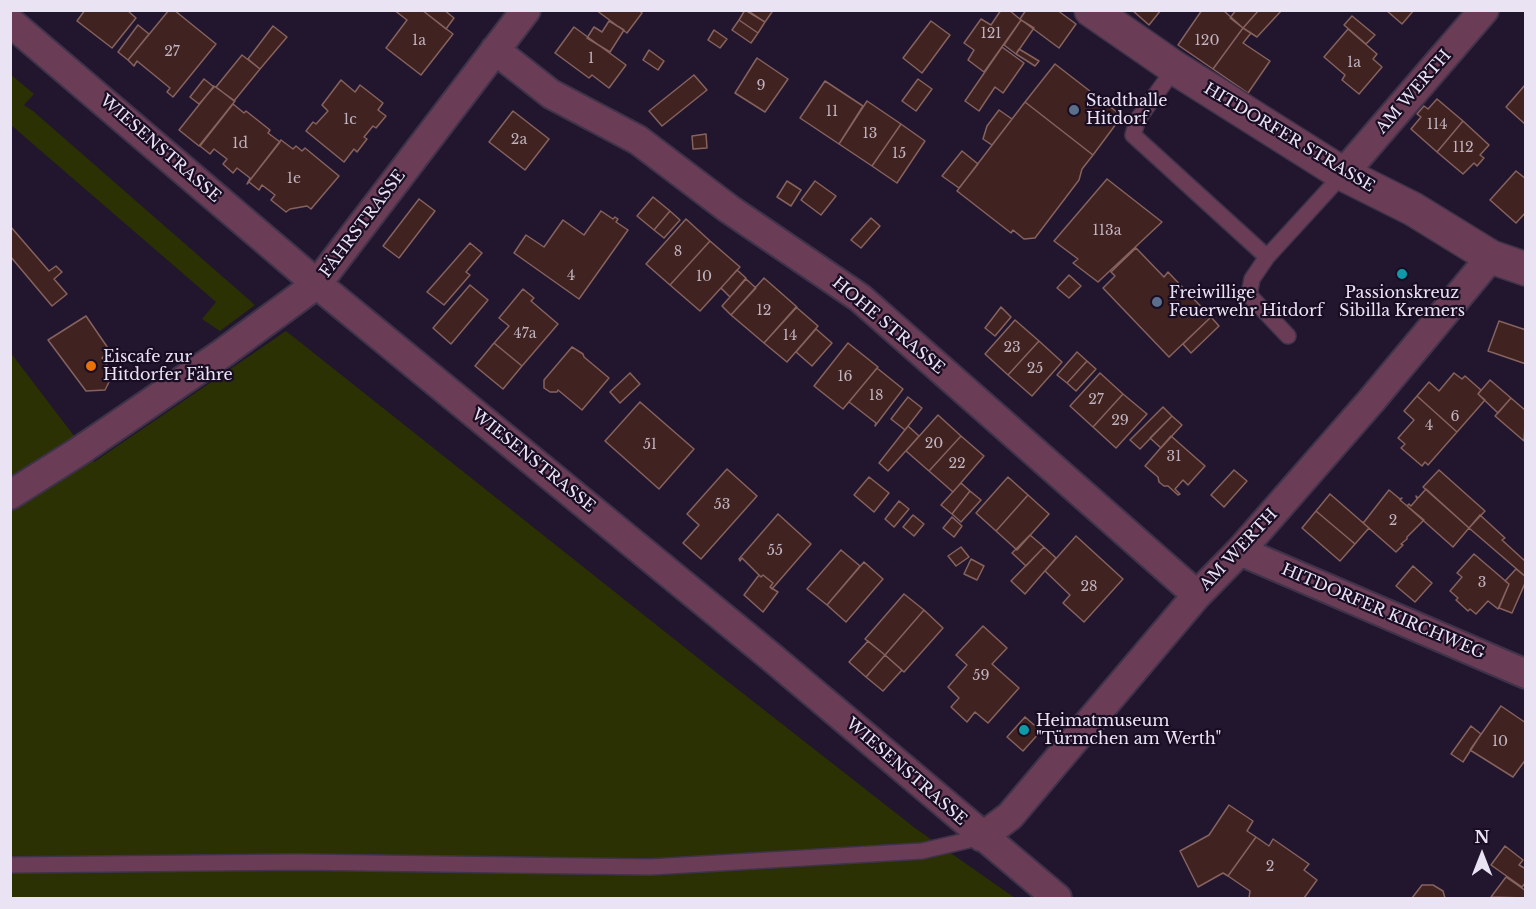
<!DOCTYPE html>
<meta charset="utf-8">
<style>
body{margin:0}
#map{position:relative;width:1536px;height:909px;overflow:hidden;background:#22162e;font-family:"Libre Baskerville",serif}
canvas{display:block}
.frame{position:absolute;inset:0;border:12px solid #eae3f4;pointer-events:none}
.north{position:absolute;left:1452px;top:825px;width:60px;height:60px;-webkit-text-stroke:4px #190d24;paint-order:stroke;rotate:0deg;font-size:16px;font-weight:700;line-height:24px;text-align:center;color:#eae3f4}
.north::after{content:'';display:block;margin:auto;width:21px;height:27px;background:#eae3f4;clip-path:polygon(50% 0,100% 100%,50% 72%,0 100%)}
</style>
<div id="map">
<canvas width="1536" height="909"></canvas>
<div class="frame"></div>
<div class="north">N</div>
</div>
<script>
const ctx = document.querySelector('canvas').getContext('2d');
ctx.lineJoin = 'round';
function fill(path, color) { ctx.fillStyle = color; ctx.fill(path, 'evenodd'); }
const poly = rows => new Path2D(rows.map(r => 'M' + r).join(''));
function strokePath(path, color, width, dash) { ctx.strokeStyle = color; ctx.lineWidth = width; ctx.lineCap = dash ? 'butt' : 'round'; ctx.setLineDash(dash || []); ctx.stroke(path); }
function write(font, color, halo, rows, align = 'center') {
  ctx.font = font + ' "Libre Baskerville",serif'; ctx.lineWidth = 4.5; ctx.setLineDash([]); ctx.textBaseline = 'middle'; ctx.strokeStyle = halo; ctx.fillStyle = color; for (const [text, x, y, turn = 0] of rows) {
    ctx.save(); ctx.translate(x, y); ctx.rotate((+turn || 0) * Math.PI / 180); ctx.textAlign = isNaN(turn) ? turn : align; if (halo) ctx.strokeText(text, 0, 0); ctx.fillText(text, 0, 0); ctx.restore();
  }
}
fill(poly([
 [10,74,34,94,24,105,33,111,255,305,220,331,202,319,216,302,11,125],
 [286,331,722,677,915,828,1015,898,11,898,10,352,94,462]
]), '#2b3103');
const building = poly([
 [85,10,127,10,136,18,112,48,77,21,85,10],
 [169,10,174,10,216,44,173,97,167,92,170,88,137,61,134,66,128,60,169,10],
 [394,10,422,10,453,34,421,75,386,48,407,20,394,10],
 [422,10,444,10,454,18,446,29,422,10],
 [596,10,639,10,642,13,627,33,596,10],
 [745,10,765,22,758,33,739,20,745,10],
 [747,10,770,10,772,12,765,22,747,10],
 [1001,10,1009,10,1021,20,984,72,968,60,974,50,964,43,981,19,991,25,1001,10],
 [1026,10,1057,10,1076,24,1059,48,1020,19,1026,10],
 [1132,10,1161,10,1149,25,1132,10],
 [1202,10,1223,10,1243,28,1213,69,1178,45,1202,10],
 [1236,10,1259,10,1243,28,1230,18,1236,10],
 [1259,10,1282,10,1257,37,1243,28,1259,10],
 [1386,10,1414,10,1402,24,1386,10],
 [1352,16,1375,35,1366,44,1344,25,1352,16],
 [739,20,758,33,751,43,732,30,739,20],
 [1021,20,1034,28,1016,54,1004,45,1021,20],
 [609,21,624,30,610,52,587,38,594,27,602,32,609,21],
 [931,21,950,35,922,73,903,58,931,21],
 [138,25,149,34,128,60,118,52,138,25],
 [273,26,287,37,260,69,248,59,273,26],
 [574,27,626,65,609,88,592,75,589,78,555,53,574,27],
 [1243,28,1251,33,1243,43,1270,61,1248,93,1213,69,1243,28],
 [1348,29,1377,54,1373,59,1382,67,1359,94,1342,80,1345,75,1324,57,1348,29],
 [714,30,727,39,720,48,708,40,714,30],
 [1002,47,1024,63,1003,93,995,87,979,111,965,101,1002,47],
 [1019,49,1039,61,1035,66,1016,54,1019,49],
 [649,50,664,61,658,70,643,60,649,50],
 [242,55,260,69,234,101,216,87,242,55],
 [757,58,788,79,765,112,735,93,757,58],
 [1055,64,1122,116,1093,155,1025,102,1055,64],
 [694,75,707,90,662,126,649,111,694,75],
 [204,79,214,87,199,104,190,97,204,79],
 [918,79,932,89,916,111,902,101,918,79],
 [341,80,355,92,360,85,383,103,378,110,386,116,376,128,373,126,364,137,367,139,357,152,354,149,344,162,306,131,313,122,316,124,328,111,322,105,341,80],
 [825,81,863,106,839,144,800,118,825,81],
 [1525,85,1526,85,1526,125,1506,107,1525,85],
 [214,86,235,101,199,146,179,130,214,86],
 [1437,99,1463,121,1437,152,1411,129,1421,117,1417,114,1424,106,1428,109,1437,99],
 [867,101,901,124,872,166,839,144,867,101],
 [1025,102,1093,155,1082,169,1079,180,1035,238,1024,239,1013,230,1011,233,957,191,1025,102],
 [233,104,244,113,246,111,270,130,268,133,280,142,247,184,250,178,237,168,233,173,223,164,227,159,214,149,210,154,200,146,233,104],
 [999,110,1012,119,992,145,983,139,987,126,999,110],
 [513,111,549,139,525,170,489,142,513,111],
 [1463,121,1489,145,1480,155,1484,158,1477,166,1474,163,1463,174,1437,152,1463,121],
 [901,124,925,141,897,183,872,166,901,124],
 [706,134,707,148,693,149,692,136,706,134],
 [281,140,293,149,296,146,302,151,305,148,339,176,311,209,307,206,290,209,286,212,271,200,275,195,262,185,259,190,249,182,247,184,281,140],
 [962,151,978,164,959,188,942,176,962,151],
 [1516,171,1526,179,1526,212,1516,223,1490,200,1516,171],
 [1107,179,1162,222,1098,282,1073,263,1078,259,1054,241,1107,179],
 [787,181,801,190,791,206,777,197,787,181],
 [815,181,836,196,821,215,801,200,815,181],
 [653,197,670,211,654,230,637,216,653,197],
 [419,199,435,211,399,258,383,246,419,199],
 [601,211,613,219,615,217,618,219,616,222,628,230,579,299,514,253,526,235,544,247,563,220,584,235,601,211],
 [670,211,680,220,664,238,654,230,670,211],
 [871,218,880,226,861,248,851,240,871,218],
 [686,219,710,241,670,285,646,264,686,219],
 [10,226,49,271,56,266,62,272,54,279,67,294,52,306,10,256,10,226],
 [710,241,740,267,700,311,670,285,710,241],
 [470,243,482,253,466,272,470,275,444,305,427,292,470,243],
 [1136,248,1164,277,1168,272,1211,317,1169,357,1103,288,1115,276,1111,272,1136,248],
 [737,270,746,278,730,297,721,288,737,270],
 [1069,275,1081,286,1069,298,1057,288,1069,275],
 [764,278,797,307,764,343,731,315,764,278],
 [746,279,756,288,731,315,722,306,746,279],
 [470,285,488,300,451,344,433,328,470,285],
 [523,289,534,298,531,301,558,324,522,366,494,343,509,326,499,318,523,289],
 [796,307,818,326,787,362,764,343,796,307],
 [1001,307,1011,317,995,336,985,328,1001,307],
 [86,316,110,351,107,358,105,355,102,358,113,374,105,390,86,391,48,340,86,316],
 [1211,317,1219,326,1191,353,1183,344,1211,317],
 [1015,320,1039,341,1008,375,985,354,1015,320],
 [1499,321,1526,330,1526,364,1488,351,1499,321],
 [816,329,832,343,812,366,796,352,816,329],
 [1039,341,1062,362,1032,396,1008,375,1039,341],
 [494,343,522,366,503,389,475,366,494,343],
 [848,343,878,367,843,409,814,386,848,343],
 [572,347,583,354,584,357,609,378,582,410,558,390,557,392,550,392,544,388,544,380,572,347],
 [1077,352,1087,361,1067,383,1057,375,1077,352],
 [1087,361,1096,369,1076,391,1067,383,1087,361],
 [877,368,903,389,875,426,876,423,849,402,877,368],
 [630,373,640,384,620,403,610,392,630,373],
 [1100,373,1123,394,1093,427,1070,406,1100,373],
 [1454,373,1462,379,1465,376,1481,390,1478,394,1485,400,1457,432,1417,396,1429,382,1439,391,1454,373],
 [1490,380,1511,398,1498,413,1478,394,1490,380],
 [1123,394,1147,414,1116,448,1093,427,1123,394],
 [1417,396,1457,432,1428,465,1425,462,1422,466,1401,448,1405,444,1398,438,1414,420,1404,411,1417,396],
 [908,397,922,408,905,430,891,419,908,397],
 [1511,398,1526,411,1524,441,1495,416,1511,398],
 [640,402,694,449,659,489,605,441,640,402],
 [1163,407,1172,416,1140,449,1130,440,1163,407],
 [938,415,961,436,929,471,906,451,938,415],
 [1172,416,1182,425,1161,448,1150,438,1172,416],
 [908,426,919,436,888,471,879,463,908,426],
 [961,436,984,456,953,492,929,471,961,436],
 [1171,436,1205,466,1188,485,1183,480,1175,489,1180,494,1178,495,1168,486,1164,486,1159,482,1158,477,1145,466,1171,436],
 [727,469,757,496,701,559,683,543,699,525,687,514,727,469],
 [1234,470,1247,481,1224,507,1211,495,1234,470],
 [1439,470,1485,511,1469,528,1423,487,1439,470],
 [869,477,889,493,874,512,854,495,869,477],
 [1008,477,1028,495,996,531,976,513,1008,477],
 [961,483,970,491,952,514,941,505,961,483],
 [1426,489,1469,528,1453,547,1407,506,1409,504,1411,506,1417,499,1416,496,1418,498,1426,489],
 [1389,490,1400,499,1402,498,1400,500,1424,520,1407,537,1407,539,1401,544,1403,545,1396,552,1362,522,1364,522,1389,490],
 [970,491,981,500,961,522,952,514,970,491],
 [1330,494,1369,528,1355,544,1316,511,1330,494],
 [1028,495,1049,514,1017,550,996,531,1028,495],
 [899,501,909,509,894,527,885,519,899,501],
 [1316,511,1355,544,1340,561,1302,528,1316,511],
 [778,514,811,544,772,589,770,587,773,583,763,575,761,577,742,558,740,561,739,559,778,514],
 [913,515,924,524,914,536,903,527,913,515],
 [1480,515,1505,538,1502,540,1526,562,1526,577,1469,528,1480,515],
 [952,517,962,526,954,537,943,528,952,517],
 [1030,535,1044,547,1026,566,1012,553,1030,535],
 [1076,536,1123,579,1084,622,1063,603,1070,595,1045,571,1076,536],
 [961,547,969,557,956,566,948,556,961,547],
 [1044,547,1056,558,1025,594,1011,581,1044,547],
 [841,550,860,566,827,605,807,589,841,550],
 [1474,554,1509,584,1498,609,1488,601,1476,614,1470,609,1468,611,1456,600,1458,598,1450,591,1462,577,1457,573,1474,554],
 [971,559,984,566,977,580,964,574,971,559],
 [864,562,883,579,846,622,827,605,864,562],
 [1413,566,1432,583,1415,602,1396,586,1413,566],
 [1516,569,1526,577,1526,581,1512,613,1499,608,1509,584,1505,581,1516,569],
 [759,575,761,577,763,575,773,583,770,587,778,592,763,612,744,595,759,575],
 [904,594,924,610,885,655,865,639,904,594],
 [924,610,943,628,904,672,885,655,924,610],
 [983,626,1007,648,992,664,1019,688,988,723,975,712,967,722,951,707,959,698,948,687,967,665,956,655,983,626],
 [868,641,885,655,866,677,849,662,868,641],
 [885,655,902,670,883,691,866,677,885,655],
 [1501,706,1526,723,1526,759,1513,777,1470,750,1501,706],
 [1025,717,1041,731,1023,751,1007,737,1025,717],
 [1471,726,1481,734,1463,762,1451,754,1471,726],
 [1229,805,1253,821,1247,831,1256,837,1228,876,1223,873,1198,887,1180,851,1209,835,1229,805],
 [1256,837,1269,846,1273,839,1309,864,1304,870,1317,880,1304,898,1249,898,1250,891,1228,876,1256,837],
 [1505,846,1523,860,1519,865,1526,869,1526,882,1522,887,1491,865,1505,846],
 [1506,877,1526,891,1526,898,1491,897,1506,877],
 [1422,885,1433,885,1443,891,1445,898,1412,898,1422,885]
]);
fill(building, '#402220');
strokePath(building, '#86625f', 1.5);
const service = poly([
 [1175,68,1138,119,1133,135,1267,257,1343,174],
 [1267,257,1252,279,1249,295,1288,336],
 [10,865,299,862,651,867,922,851,982,837]
]);
const minor = poly([
 [10,22,317,284,770,656,1057,898],
 [495,50,551,94,638,140,729,209,860,298,1197,595],
 [1343,174,1484,10],
 [10,495,78,452,223,353,317,284,526,10],
 [1240,551,1526,674],
 [982,837,1010,816,1197,595,1240,551,1371,401,1491,257]
]);
const tertiary = poly([
 [1091,10,1175,68,1343,174,1413,209,1491,257,1526,269]
]);
strokePath(service, '#3e334a', 18);
strokePath(minor, '#3e334a', 32);
strokePath(tertiary, '#3e334a', 36);
strokePath(service, '#6b3c56', 15);
strokePath(minor, '#6b3c56', 28);
strokePath(tertiary, '#6b3c56', 33);
for (const [x, y, r, color] of [
 [1074,110,6,"#5c6f8a"],
 [1402,274,6,"#0f9aa8"],
 [1157,302,6,"#5c6f8a"],
 [91,366,6,"#e8710a"],
 [1024,730,6,"#0f9aa8"]
]) { const dot = new Path2D(); dot.arc(x, y, r, 0, 2 * Math.PI); ctx.fillStyle = color; ctx.fill(dot); strokePath(dot, '#190d24', 2); }
write('14px', '#c0b3bf', null, [
 ["121",991,34],
 ["1a",419,41],
 ["120",1207,41],
 ["27",172,52],
 ["1",591,59],
 ["1a",1354,63],
 ["9",761,86],
 ["11",832,112],
 ["1c",350,120],
 ["114",1437,125],
 ["13",870,134],
 ["2a",519,140],
 ["1d",240,144],
 ["112",1463,148],
 ["15",899,154],
 ["1e",294,179],
 ["113a",1107,231],
 ["8",678,252],
 ["4",571,276],
 ["10",704,277],
 ["12",764,311],
 ["47a",525,334],
 ["14",790,336],
 ["23",1012,348],
 ["25",1035,369],
 ["16",845,377],
 ["18",876,396],
 ["27",1096,400],
 ["6",1455,417],
 ["29",1120,421],
 ["4",1429,426],
 ["20",934,444],
 ["51",650,445],
 ["31",1174,457],
 ["22",957,464],
 ["53",722,505],
 ["2",1393,521],
 ["55",775,551],
 ["3",1482,583],
 ["28",1089,587],
 ["59",981,676],
 ["10",1500,742],
 ["2",1270,867]
]);
write('16px', '#eae3f4', '#190d24', [
 ["AM WERTH",1414,92,-49],
 ["HITDORFER STRASSE",1289,138,31],
 ["WIESENSTRASSE",160,149,41],
 ["FÄHRSTRASSE",363,224,-53],
 ["HOHE STRASSE",888,326,40],
 ["WIESENSTRASSE",533,461,39],
 ["AM WERTH",1239,550,-47],
 ["HITDORFER KIRCHWEG",1383,612,23],
 ["WIESENSTRASSE",906,772,41]
]);
write('16px', '#eae3f4', '#190d24', [
 ["Stadthalle",1086,101],
 ["Hitdorf",1086,119],
 ["Freiwillige",1169,293],
 ["Feuerwehr Hitdorf",1169,311],
 ["Passionskreuz",1402,293,"center"],
 ["Sibilla Kremers",1402,311,"center"],
 ["Eiscafe zur",103,357],
 ["Hitdorfer Fähre",103,375],
 ["Heimatmuseum",1036,721],
 ["\"Türmchen am Werth\"",1036,739]
], 'left');
</script>
